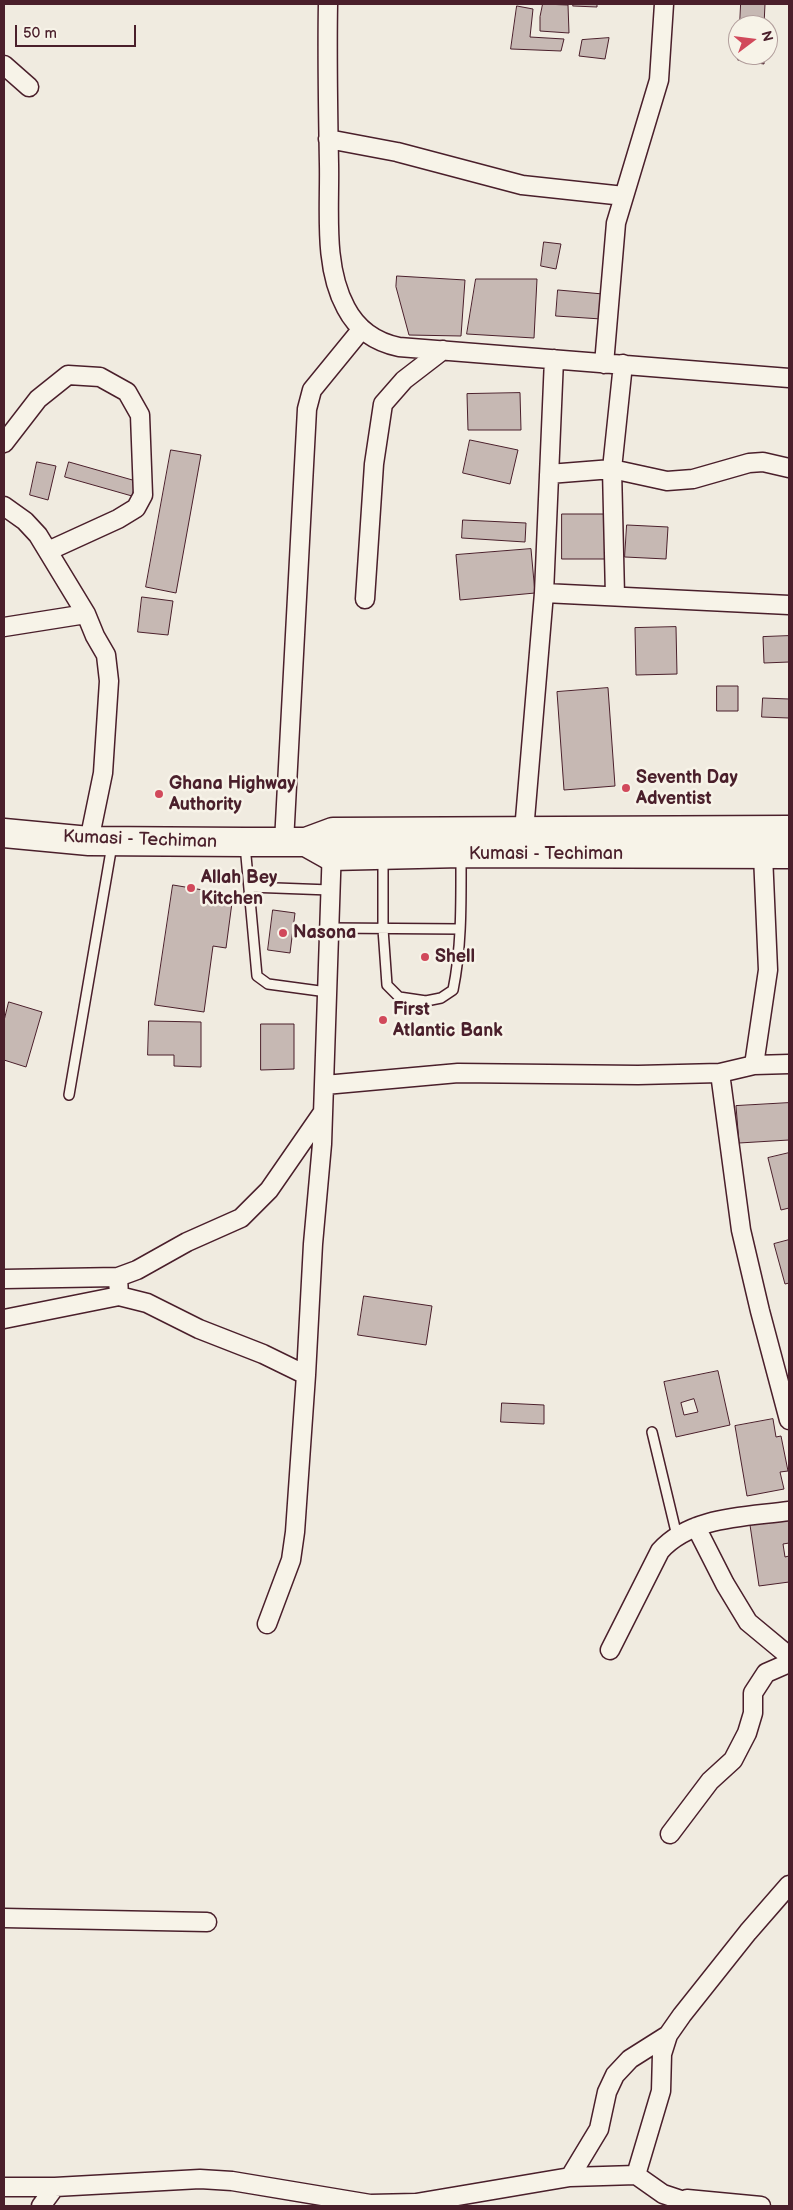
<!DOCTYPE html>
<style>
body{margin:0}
#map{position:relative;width:793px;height:2210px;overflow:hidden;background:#f0ebe0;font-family:"Balsamiq Sans",sans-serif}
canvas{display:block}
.frame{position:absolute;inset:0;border:5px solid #4a1f2b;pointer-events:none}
.north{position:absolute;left:728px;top:15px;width:50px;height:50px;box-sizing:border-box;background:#f7f3e8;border:1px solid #b29e9c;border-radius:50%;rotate:75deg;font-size:14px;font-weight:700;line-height:20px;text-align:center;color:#4a1f2b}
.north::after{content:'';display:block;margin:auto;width:18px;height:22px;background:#d1495b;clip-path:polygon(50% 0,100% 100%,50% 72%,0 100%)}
.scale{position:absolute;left:15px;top:25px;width:121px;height:22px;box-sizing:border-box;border:2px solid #4a1f2b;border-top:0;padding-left:6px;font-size:15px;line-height:18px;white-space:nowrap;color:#4a1f2b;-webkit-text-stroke:4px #f7f3e8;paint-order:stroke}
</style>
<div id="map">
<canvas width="793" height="2210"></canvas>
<div class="frame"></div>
<div class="north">N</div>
<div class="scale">50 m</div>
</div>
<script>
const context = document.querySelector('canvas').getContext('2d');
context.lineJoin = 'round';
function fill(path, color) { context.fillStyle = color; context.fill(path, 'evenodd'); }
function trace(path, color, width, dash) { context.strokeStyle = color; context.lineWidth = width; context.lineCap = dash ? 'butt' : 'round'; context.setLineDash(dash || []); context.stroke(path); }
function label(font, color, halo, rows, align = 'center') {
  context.font = font + ' "Balsamiq Sans",sans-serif'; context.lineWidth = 5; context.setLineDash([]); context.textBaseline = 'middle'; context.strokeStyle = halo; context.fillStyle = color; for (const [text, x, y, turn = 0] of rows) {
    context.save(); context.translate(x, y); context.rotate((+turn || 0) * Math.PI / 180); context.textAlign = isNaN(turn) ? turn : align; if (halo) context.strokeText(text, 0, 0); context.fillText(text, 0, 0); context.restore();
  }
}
const building = new Path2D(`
 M543,4L568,5L569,33L540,31V17Z
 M574,4H597V7L573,6Z
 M741,4H765L764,25H740Z
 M517,6L533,9L530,37L564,39L561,51L511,49Z
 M609,38L605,59L579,56L582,40Z
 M738,55H764V64L738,60Z
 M544,242L561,244L556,269L541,266Z
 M397,276L465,280L461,336L409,335L396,287Z
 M476,279H537L534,338L467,334Z
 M558,290L603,294L601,319L556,316Z
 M520,393L521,430H468L467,394Z
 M470,440L518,450L510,484L463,473Z
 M171,450L201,455L176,593L146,587Z
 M37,462L56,466L48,500L30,495Z
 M69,462L136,481L132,496L65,477Z
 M562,514H610V559H562Z
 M463,520L526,523L525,542L462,538Z
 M627,525L668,527L666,559L625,557Z
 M531,549L535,593L460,600L456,555Z
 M142,597L173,601L168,635L138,632Z
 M676,627L677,674L636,675L635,628Z
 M789,636V662L764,663L763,637Z
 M717,686H738V711H717Z
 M608,688L615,786L564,790L557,692Z
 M763,698L789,699V718L762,717Z
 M173,885L233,895L226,948L213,946L204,1012L155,1005Z
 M273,910L295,913L290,953L268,950Z
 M9,1002L42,1012L26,1067L4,1060V1021Z
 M149,1021L201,1022V1067L174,1066V1055H148Z
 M261,1024H294V1069L261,1070Z
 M789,1103V1140L739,1143L736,1106Z
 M789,1153V1208L781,1210L768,1158Z
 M789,1240V1283L785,1284L774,1244Z
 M364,1296L432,1306L426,1345L358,1335Z
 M718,1371L730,1425L676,1437L664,1382ZM694,1399L698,1412L684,1415L681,1403Z
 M502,1403L544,1405V1424L501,1422Z
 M773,1419L776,1437L781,1436L788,1471L780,1472L784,1489L747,1496L735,1426Z
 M789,1520V1543L783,1544L785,1557L789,1556V1582L759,1586L750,1525Z`);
fill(building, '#c6b8b3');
trace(building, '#4a1f2b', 1);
const service = new Path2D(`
 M245,845L257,976L268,984L327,992
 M383,857V929L387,985L399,997L426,1001L441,998L453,990C462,946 461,900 461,856
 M249,887L330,890
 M329,928L460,929
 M69,1095L112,845
 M652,1432L677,1536`);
const minor = new Path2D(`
 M328,4C327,57 328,111 329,164C330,210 323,266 346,308C357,329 375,342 399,347L789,378
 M4,65L29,87
 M328,139L397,152L522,185L624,196
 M604,364L616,223L659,80L664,4
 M4,443L38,399L68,375L100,377L127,392L140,415L143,495L136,508L118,519L48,551
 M549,474L612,469L667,481L693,479L749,463L763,462L789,468
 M4,506L25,521L38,535L86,614L95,636L106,655L109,681L103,773L89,841
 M544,593L789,605
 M615,596L612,469L623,364
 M365,599L374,464L383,404L404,380L443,350
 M4,627L86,614
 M524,831L544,593L554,359
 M284,842L307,409L312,390L361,330
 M754,1065L768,970L763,855
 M720,1073L741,1230L760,1311L789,1420
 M325,1085L458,1073L638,1075L720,1073L754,1065L789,1064
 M4,1279L118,1277
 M119,1296L118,1277L137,1270L187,1242L241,1218L269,1190L323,1112
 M4,1319L119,1296L147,1303L199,1329L263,1354L306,1375
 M696,1527L725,1584L748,1622L789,1656
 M267,1624L291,1560L295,1532L306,1375L313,1244L322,1144L332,846
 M610,1650L660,1551C691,1516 747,1517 789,1511
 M670,1834L710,1781L733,1760L747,1733L753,1713V1693L766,1673L789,1663
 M4,1918L207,1922
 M636,2175L661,2091L662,2054L668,2035L682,2015L748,1932L789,1885
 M570,2177L599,2129L607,2092L615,2075L630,2059L668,2035
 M4,2187H55L200,2179L232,2181L370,2204L416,2203L570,2177L636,2175L663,2194L699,2206
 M687,2199L761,2206
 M41,2206L55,2187`);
const trunk = new Path2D(`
 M4,833L89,841L245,842H306L333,832L789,830
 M306,842L331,856L461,853L789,854`);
trace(service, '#4a1f2b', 12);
trace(minor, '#4a1f2b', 21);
trace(trunk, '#4a1f2b', 31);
trace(service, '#f7f3e8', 9);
trace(minor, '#f7f3e8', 18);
trace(trunk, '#f7f3e8', 28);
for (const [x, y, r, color] of [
 [626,788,5,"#d1495b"],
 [159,794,5,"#d1495b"],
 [191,888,5,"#d1495b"],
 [283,933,5,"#d1495b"],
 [425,957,5,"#d1495b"],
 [383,1020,5,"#d1495b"]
]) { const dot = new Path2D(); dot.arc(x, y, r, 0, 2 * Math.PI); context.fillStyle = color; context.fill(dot); trace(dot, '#f7f3e8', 2); }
label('bold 18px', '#4a1f2b', '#f7f3e8', [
 ["Seventh Day",636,778],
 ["Adventist",636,799],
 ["Ghana Highway",169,784],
 ["Authority",169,805],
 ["Allah Bey",201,878],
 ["Kitchen",201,899],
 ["Nasona",293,933],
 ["Shell",435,957],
 ["First",393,1010],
 ["Atlantic Bank",393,1031]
], 'left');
label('18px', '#4a1f2b', '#f7f3e8', [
 ["Kumasi - Techiman",140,840,2],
 ["Kumasi - Techiman",546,854]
]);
</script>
